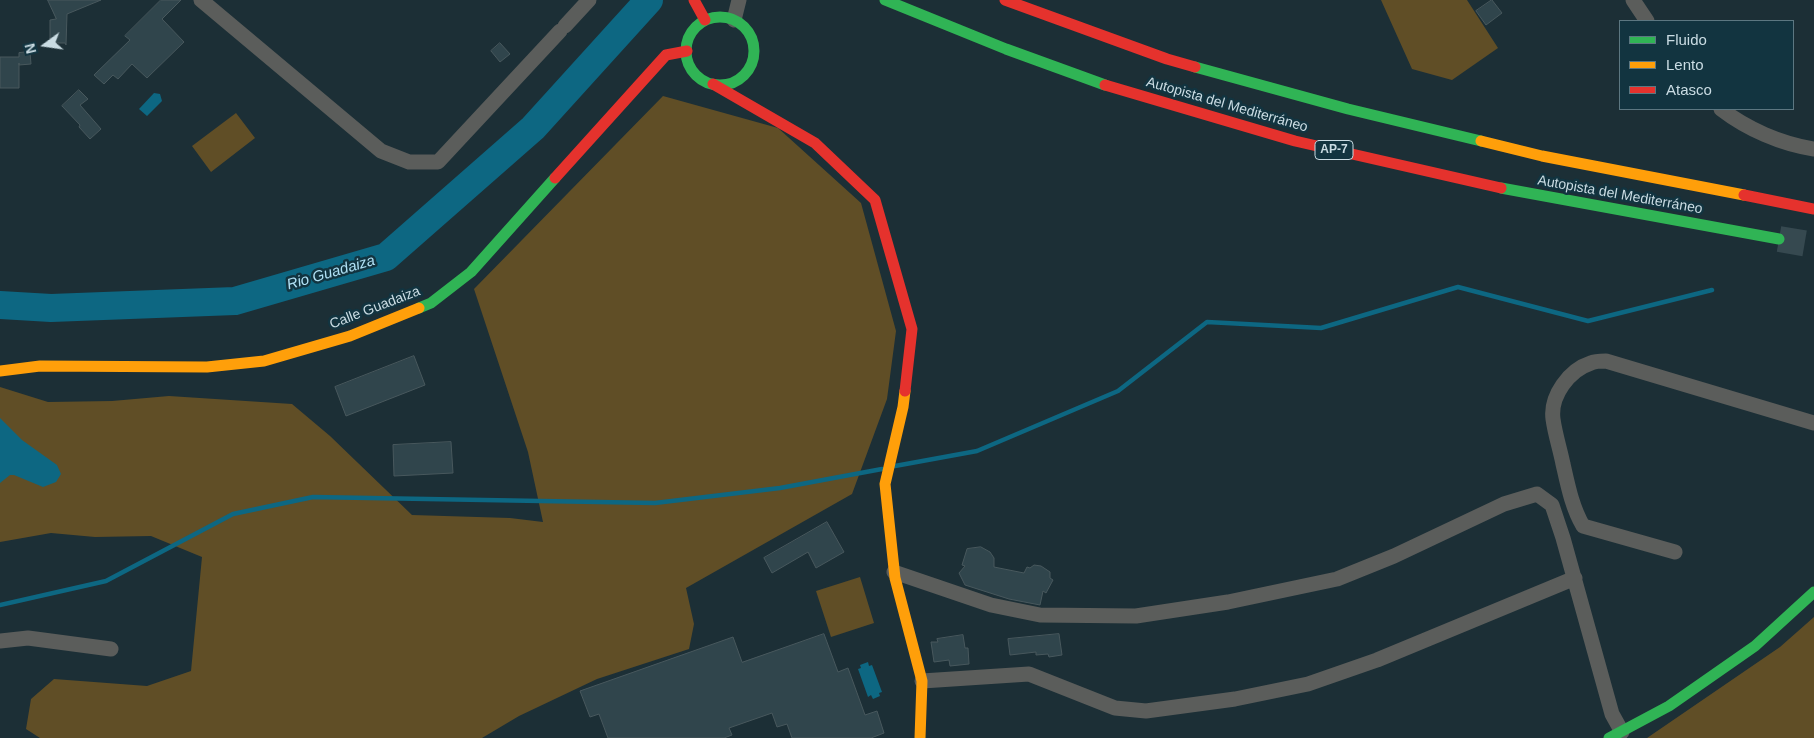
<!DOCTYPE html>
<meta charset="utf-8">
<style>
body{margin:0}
#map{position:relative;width:1814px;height:738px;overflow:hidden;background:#1c2f36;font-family:Helvetica,sans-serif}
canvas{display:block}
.legend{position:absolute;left:1619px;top:20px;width:175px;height:90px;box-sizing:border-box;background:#123440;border:1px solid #5c7781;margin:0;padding:6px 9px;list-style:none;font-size:15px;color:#cadce3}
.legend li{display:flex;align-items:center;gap:10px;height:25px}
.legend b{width:25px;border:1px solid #5c7781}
.north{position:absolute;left:20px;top:20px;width:50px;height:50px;-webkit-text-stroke:4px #123440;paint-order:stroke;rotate:256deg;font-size:14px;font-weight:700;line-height:20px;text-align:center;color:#cadce3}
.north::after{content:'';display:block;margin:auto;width:18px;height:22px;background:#cadce3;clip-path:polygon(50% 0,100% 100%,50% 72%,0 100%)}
</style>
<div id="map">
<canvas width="1814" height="738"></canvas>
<ul class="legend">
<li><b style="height:6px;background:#30b455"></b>Fluido</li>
<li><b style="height:6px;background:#ff9f0a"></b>Lento</li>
<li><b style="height:6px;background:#e5322d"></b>Atasco</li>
</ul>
<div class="north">N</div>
</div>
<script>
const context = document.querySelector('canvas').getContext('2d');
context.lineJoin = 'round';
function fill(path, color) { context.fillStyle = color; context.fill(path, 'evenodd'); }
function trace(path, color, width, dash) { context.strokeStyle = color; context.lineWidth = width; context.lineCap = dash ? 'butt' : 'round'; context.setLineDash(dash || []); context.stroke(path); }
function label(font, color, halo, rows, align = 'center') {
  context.font = font + ' Helvetica,sans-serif'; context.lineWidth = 5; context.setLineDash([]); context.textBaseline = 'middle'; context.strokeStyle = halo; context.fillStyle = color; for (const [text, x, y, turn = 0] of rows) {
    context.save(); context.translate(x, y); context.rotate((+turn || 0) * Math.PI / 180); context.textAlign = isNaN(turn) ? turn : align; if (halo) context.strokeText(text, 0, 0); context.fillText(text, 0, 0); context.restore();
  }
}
fill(new Path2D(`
 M1381,0H1467L1498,48L1452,80L1412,69Z
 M663,96L778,128L861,203L896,331L887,399L852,494L686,588L694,624L689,649L597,679L519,716L482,738H40L26,729L31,699L54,679L147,686L191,671L202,557L151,536L95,537L51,533L0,542V387L48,402L112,401L169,396L292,404L330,436L412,515L510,518L543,522L528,452L474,289Z
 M236,113L255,138L211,172L192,146Z
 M860,577L874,623L831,637L816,591Z
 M1814,617V738H1647L1780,647Z`), '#604e26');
fill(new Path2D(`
 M154,93L160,94L162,101L147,116L139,109Z
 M0,418L22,440L57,465L61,474L56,482L43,487L14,475H10L0,483Z
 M868,662L869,666L872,665L882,692L879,693L880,696L873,699L871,695L868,697L858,669L861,668L860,665Z`), '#0d6782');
trace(new Path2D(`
 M895,466L977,451L1118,391L1207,322L1321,328L1458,287L1588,321L1712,290
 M0,605L106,581L233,514L313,497L655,503L780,488L882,469`), '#0d6782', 4.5);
trace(new Path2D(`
 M0,305L51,308L235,301L386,257L533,128L649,0`), '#0d6782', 28);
const building = new Path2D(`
 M48,0H101L67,14L66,45L65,43H55L50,39V20L56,19Z
 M161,0H181L162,19L184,42L147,78L132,64L118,79L113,75L104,84L94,75L130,40L125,36Z
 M1492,0L1502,13L1486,25L1476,11Z
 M500,43L510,54L500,62L491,51Z
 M30,52L31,64L19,65V63V88H0V57H19V53Z
 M79,90L88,99L80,105L101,129L90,139L79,127L80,125L62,106Z
 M414,356L425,385L346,416L335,387Z
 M451,442L453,473L394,476L393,445Z
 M827,522L844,552L816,568L808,552L772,573L764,558Z
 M981,547L990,552L994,558V567L1024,573L1027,567L1030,568L1034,565L1041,566L1050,572V578L1053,580L1046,593L1043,591L1040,605L1009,599L965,585L959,573L965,566L962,565L967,549Z
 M824,634L838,672L848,668L865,715L877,711L884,733L871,738H792L787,724L777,727L772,713L729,728L732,735L724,738H608L599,714L590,717L580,691L733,637L742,662Z
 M1059,634L1062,655L1049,657L1048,654L1036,655V652L1010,655L1008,639Z
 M963,635L965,648H968L969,664L950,666L949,660L934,662L931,642H938L937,639Z`);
fill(building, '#30454c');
trace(building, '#48585d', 1);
trace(new Path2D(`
 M1779,239L1814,245`), '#364950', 26, [26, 13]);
trace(new Path2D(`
 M201,0L381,151L409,162H438L560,31
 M1633,0L1647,21
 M734,20L739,0
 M565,26L589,0
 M1721,109C1747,129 1781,144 1814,149
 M1675,552L1583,526C1572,507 1568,486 1563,464C1560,449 1555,434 1553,419C1550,396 1569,370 1591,363C1595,361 1601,361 1606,361L1814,423
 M894,572L991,605L1040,615L1136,616L1228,602L1337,579L1394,556L1504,504L1537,494L1552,505L1563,538L1612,714L1622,732
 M0,641L28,638L111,649
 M922,681L1029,674L1115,708L1146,711L1235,699L1308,684L1377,660L1575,578`), '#5b5d5b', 15);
trace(new Path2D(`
 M885,0L1006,49L1105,85
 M686 51a34 34 0 1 1 68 0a34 34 0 1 1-68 0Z
 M1195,67L1348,109L1481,141
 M1501,188L1779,239
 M419,308L431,303L471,272L555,178
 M1609,738L1669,706L1755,646L1814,592`), '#30b455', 11);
trace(new Path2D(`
 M1481,141L1542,156L1744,195
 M0,371L40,366L207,367L264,361L350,336L419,308
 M905,391L903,407L885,484L895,578L922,681L920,738`), '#ff9f0a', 11);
trace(new Path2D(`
 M694,0L705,20
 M1005,0L1167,59L1195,67
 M713,84L815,143L875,200L912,329L905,391
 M1105,85L1295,141L1501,188
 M555,178L666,55L687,51
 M1744,195L1814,209`), '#e5322d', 11);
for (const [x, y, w] of [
 [1334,150,38]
]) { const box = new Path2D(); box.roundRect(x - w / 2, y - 9.5, w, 19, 4); context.fillStyle = '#123440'; context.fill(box); trace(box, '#cadce3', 1); }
label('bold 12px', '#cadce3', null, [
 ["AP-7",1334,150]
]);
label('14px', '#cadce3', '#123440', [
 ["Autopista del Mediterráneo",1227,105,16],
 ["Autopista del Mediterráneo",1620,195,10],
 ["Calle Guadaiza",375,308,-21]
]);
label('italic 15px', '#b0e1f5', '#123440', [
 ["Rio Guadaiza",331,273,-16]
]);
</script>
